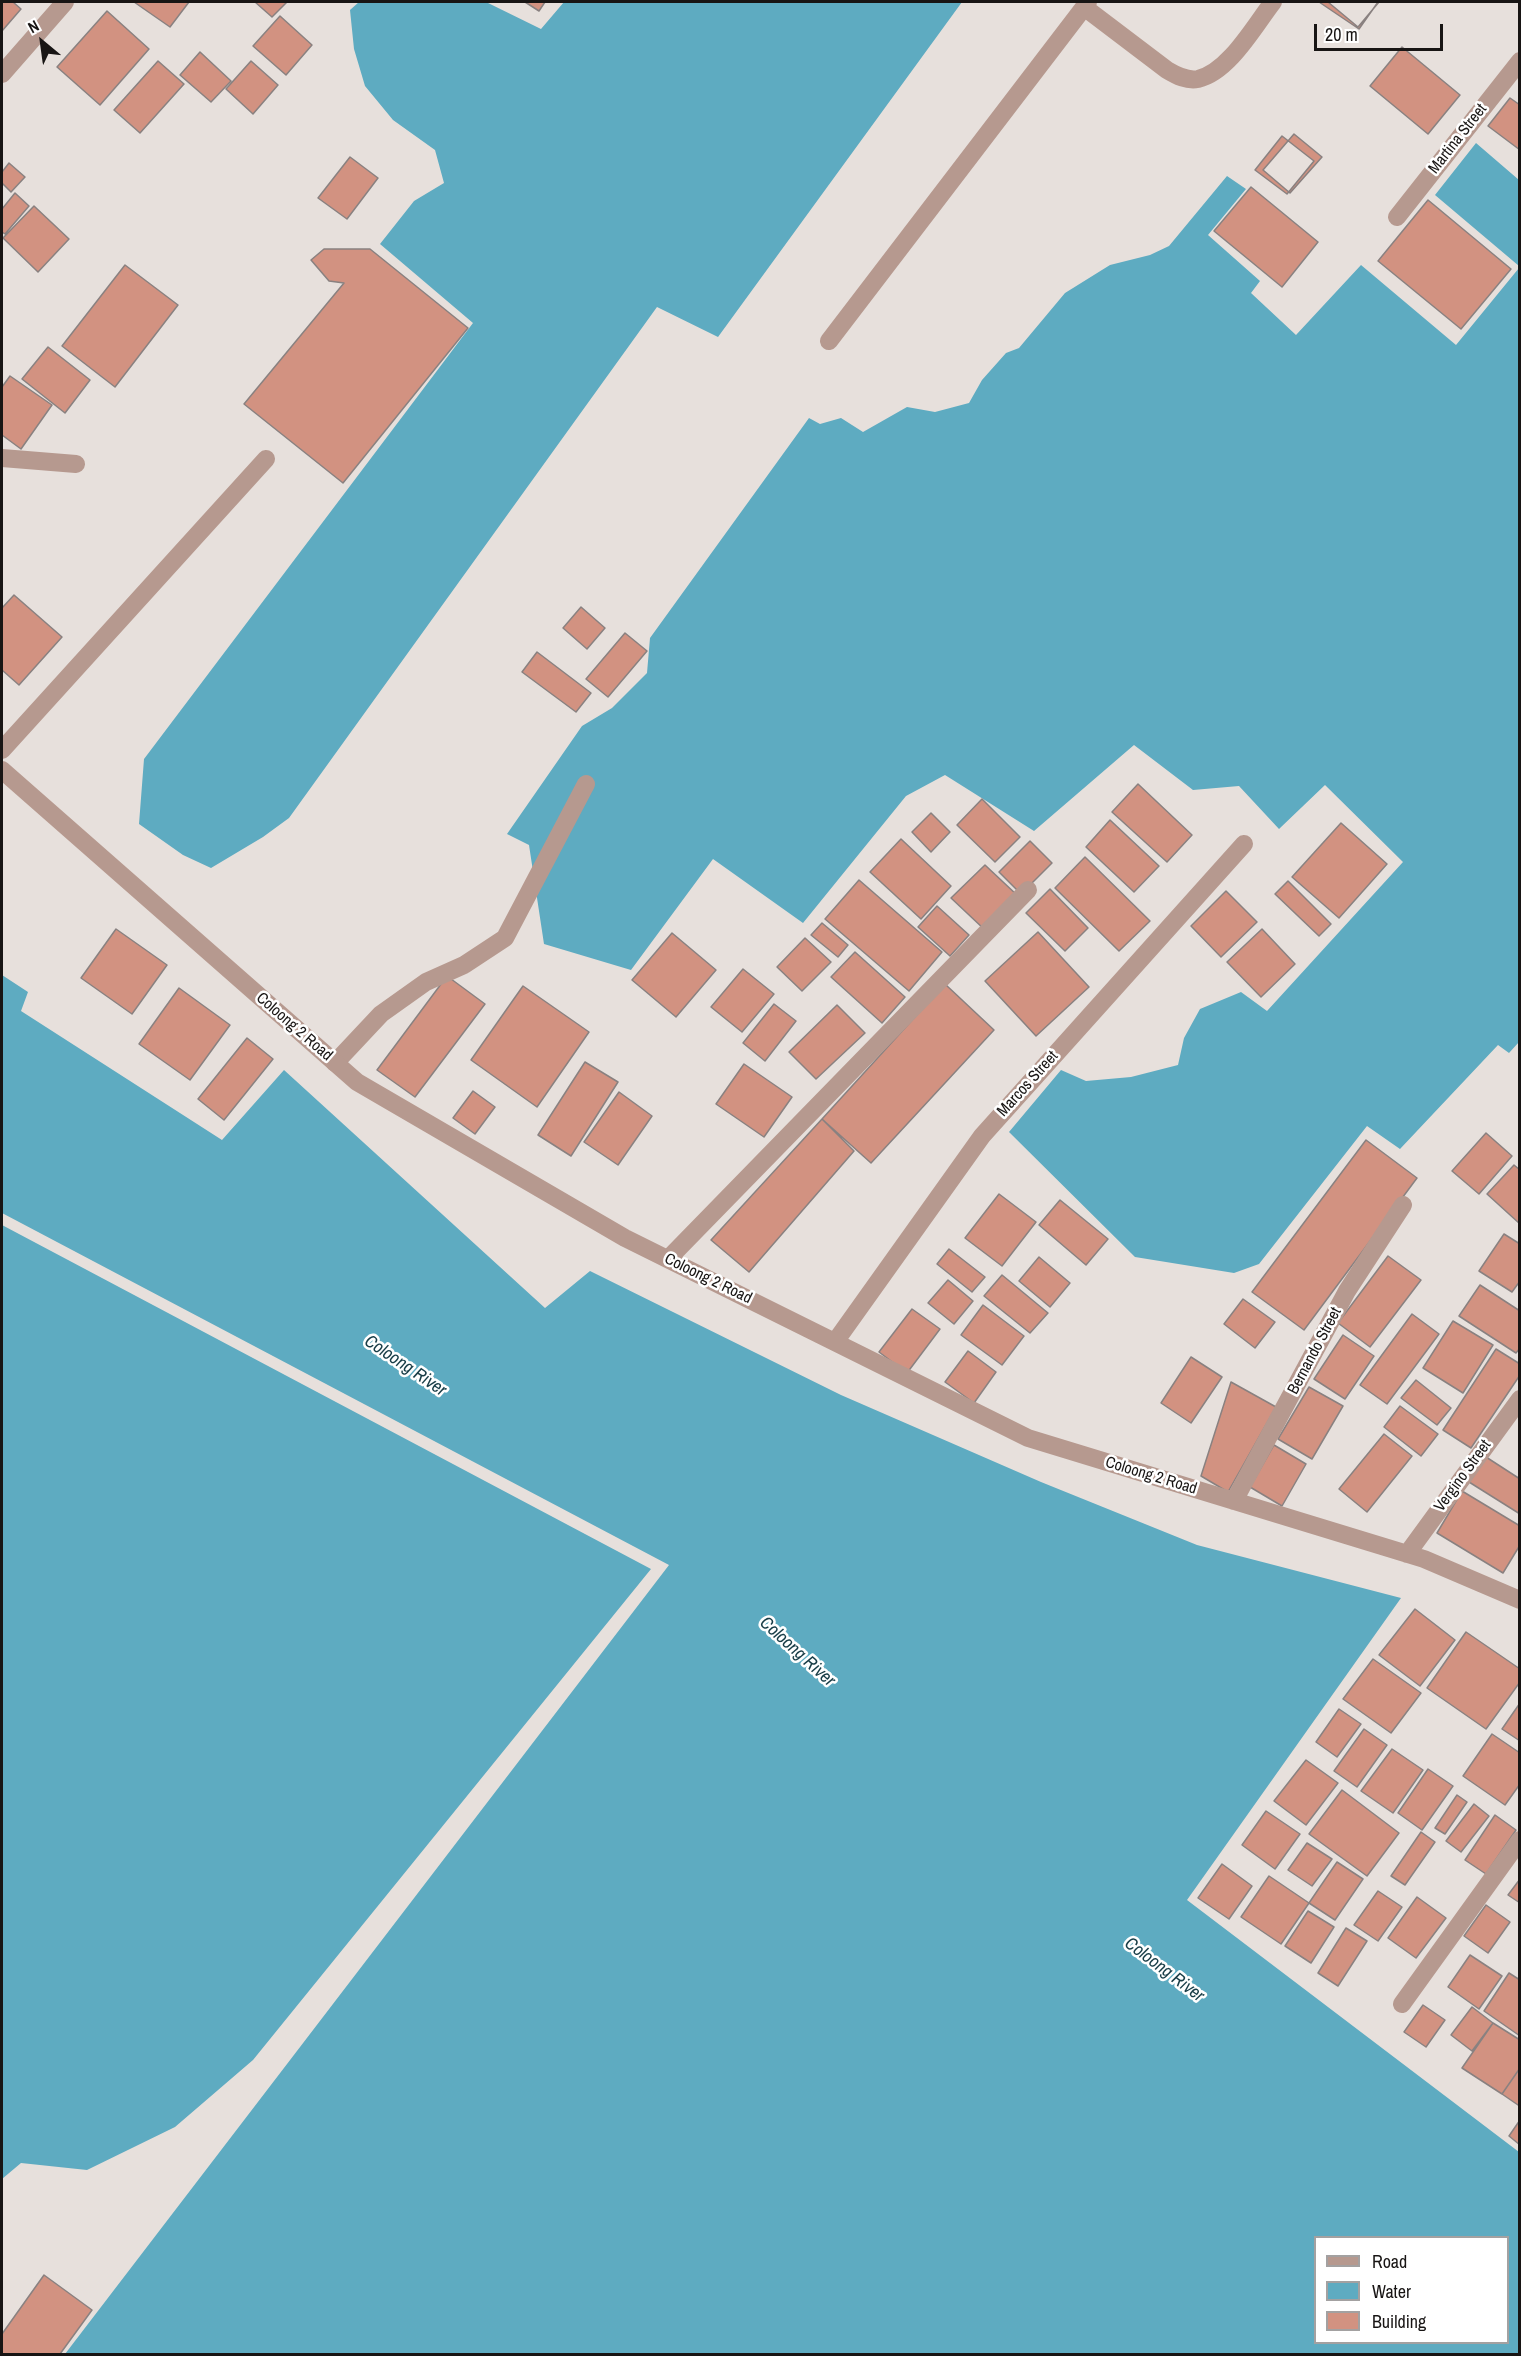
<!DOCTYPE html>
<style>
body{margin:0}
#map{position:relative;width:1521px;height:2356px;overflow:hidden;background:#e7e0dc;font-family:"Archivo Narrow",sans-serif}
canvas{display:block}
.frame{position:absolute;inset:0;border:3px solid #181514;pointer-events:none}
.legend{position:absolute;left:1314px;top:2236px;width:195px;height:108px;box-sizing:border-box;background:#fff;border:2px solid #a3a1a1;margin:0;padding:8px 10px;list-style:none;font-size:18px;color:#181514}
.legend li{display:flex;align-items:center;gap:12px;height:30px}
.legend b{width:30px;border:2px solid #a3a1a1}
.north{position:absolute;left:12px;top:12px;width:60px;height:60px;-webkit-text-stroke:4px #fff;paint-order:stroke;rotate:331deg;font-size:16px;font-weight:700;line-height:24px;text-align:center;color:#181514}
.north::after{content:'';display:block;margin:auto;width:21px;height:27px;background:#181514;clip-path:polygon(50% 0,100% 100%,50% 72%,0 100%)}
.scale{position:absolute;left:1314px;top:24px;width:129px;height:27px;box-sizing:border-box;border:3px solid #181514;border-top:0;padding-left:8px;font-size:18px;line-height:21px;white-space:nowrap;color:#181514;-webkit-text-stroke:4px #fff;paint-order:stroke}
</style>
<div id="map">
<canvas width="1521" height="2356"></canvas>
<div class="frame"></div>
<ul class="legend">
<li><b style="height:8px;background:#b6998f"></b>Road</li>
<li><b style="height:16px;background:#5eabc1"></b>Water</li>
<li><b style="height:16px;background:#d29281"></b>Building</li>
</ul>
<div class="north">N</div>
<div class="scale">20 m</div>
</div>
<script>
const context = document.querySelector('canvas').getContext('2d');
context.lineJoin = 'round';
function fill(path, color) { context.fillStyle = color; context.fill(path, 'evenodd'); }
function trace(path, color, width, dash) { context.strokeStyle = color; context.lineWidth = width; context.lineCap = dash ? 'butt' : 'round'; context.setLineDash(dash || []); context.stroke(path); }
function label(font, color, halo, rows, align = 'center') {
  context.font = font + ' "Archivo Narrow",sans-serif'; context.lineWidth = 5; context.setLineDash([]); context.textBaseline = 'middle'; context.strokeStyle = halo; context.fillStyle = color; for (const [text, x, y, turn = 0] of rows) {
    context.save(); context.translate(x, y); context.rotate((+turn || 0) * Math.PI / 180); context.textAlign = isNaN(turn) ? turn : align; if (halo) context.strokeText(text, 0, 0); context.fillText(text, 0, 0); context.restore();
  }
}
fill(new Path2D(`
 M359,2H486L541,29L564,2H962L718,337L657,307L289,818L263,837L211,868L183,855L139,824L144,759L473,323L380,244L414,201L444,183L435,150L393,120L365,86L354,49L350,10Z
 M1476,143L1519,180V266L1435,195Z
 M1227,176L1246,189L1208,235L1260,281L1251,293L1296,335L1361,265L1456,345L1519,268V1042L1509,1053L1498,1045L1400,1149L1367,1126L1259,1264L1234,1273L1135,1257L1009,1132L1061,1070L1086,1081L1131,1077L1178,1065L1184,1038L1200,1009L1241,992L1267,1011L1403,862L1325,785L1279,829L1239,786L1193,790L1134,745L1034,831L945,775L906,796L803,923L713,859L631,970L544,944L529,845L507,834L582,726L612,708L647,673L650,638L809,418L820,424L841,418L863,432L907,407L935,412L969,403L982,380L1006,353L1019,348L1065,293L1110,265L1150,255L1169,246Z
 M2,975L28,992L21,1011L222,1140L284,1070L545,1308L590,1271L841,1395L1041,1482L1197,1545L1401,1598L1187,1900L1519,2152V2354H65L669,1565L2,1213ZM1316,2238H1508V2342H1316Z
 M2,1225L651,1569L253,2060L175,2127L87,2170L21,2163L2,2179Z`), '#5eabc1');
const building = new Path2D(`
 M2,2H13L21,9L2,31Z
 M134,2H189L170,27Z
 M255,2H287L272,17Z
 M525,2H545L539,11Z
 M1319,2H1378L1359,29Z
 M1328,2H1379L1358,27Z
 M107,11L149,49L100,105L57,67Z
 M280,16L312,45L286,75L253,46Z
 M1402,47L1460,95L1428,134L1370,86Z
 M200,52L231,81L211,102L180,75Z
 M158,61L184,84L140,133L114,110Z
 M251,61L278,85L253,114L226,89Z
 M1510,98L1520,105V150L1488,126Z
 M1294,134L1322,157L1290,193L1263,170Z
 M1282,136L1314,161L1287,194L1255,170Z
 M350,157L378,178L347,219L318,198Z
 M9,163L25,177L11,192L2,183V172Z
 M1251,187L1318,242L1282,287L1214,231Z
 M15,193L29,206L5,234L2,232V209Z
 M1428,200L1511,269L1461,329L1378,261Z
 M34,206L69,239L38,272L3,238Z
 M324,249H370L468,328L343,483L244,404L344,283L329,281L311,260Z
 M125,265L178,305L115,387L62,346Z
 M48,347L90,380L65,413L22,379Z
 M10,376L52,405L21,449L2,435V387Z
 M14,595L62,637L19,685L2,670V608Z
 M581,607L605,628L587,649L563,628Z
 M625,633L647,651L608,697L586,679Z
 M537,652L591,693L576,712L522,672Z
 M1138,784L1192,835L1167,862L1112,812Z
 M982,799L1020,837L995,862L957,825Z
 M931,813L950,832L931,852L912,832Z
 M1110,820L1159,866L1134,892L1086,847Z
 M1341,823L1387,864L1339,918L1292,877Z
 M901,839L951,886L921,919L870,872Z
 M1030,841L1052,863L1021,894L999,872Z
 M1085,857L1150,921L1119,951L1055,888Z
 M985,865L1018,896L985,930L951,898Z
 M859,880L942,952L909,991L825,919Z
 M1288,881L1331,924L1319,936L1275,894Z
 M1050,889L1088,928L1065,951L1026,913Z
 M1226,891L1257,922L1221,957L1191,926Z
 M937,906L969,935L950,956L918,927Z
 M822,923L848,945L838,957L811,935Z
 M116,929L167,965L132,1014L81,978Z
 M1262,929L1295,964L1261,997L1227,962Z
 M1038,932L1089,987L1036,1036L985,981Z
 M672,933L716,970L676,1017L632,980Z
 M805,938L831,962L802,991L777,967Z
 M855,952L905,997L882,1023L831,977Z
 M743,969L774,994L742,1032L711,1007Z
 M447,976L485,1004L415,1097L377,1070Z
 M945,984L994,1030L871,1163L822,1119Z
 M523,986L589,1032L537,1107L471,1060Z
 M179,988L230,1025L190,1080L139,1044Z
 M774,1004L796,1021L765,1061L743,1043Z
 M837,1005L865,1033L816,1079L789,1052Z
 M247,1038L273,1059L224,1120L198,1099Z
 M585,1062L618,1082L571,1156L538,1135Z
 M744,1064L792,1097L764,1137L716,1104Z
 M473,1091L495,1107L475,1134L453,1118Z
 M619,1092L652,1116L618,1165L584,1142Z
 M822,1119L854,1151L749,1272L711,1240Z
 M1486,1133L1512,1156L1479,1194L1452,1171Z
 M1366,1140L1417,1178L1304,1330L1252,1292Z
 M1514,1165L1520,1170V1224L1487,1194Z
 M999,1194L1036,1222L1002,1266L965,1238Z
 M1060,1200L1108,1239L1086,1265L1039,1225Z
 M1504,1234L1520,1244V1281L1512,1292L1479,1271Z
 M949,1249L985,1277L972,1292L937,1264Z
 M1388,1256L1421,1280L1370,1347L1338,1323Z
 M1039,1257L1070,1283L1050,1307L1019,1281Z
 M1002,1275L1048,1313L1030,1333L984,1296Z
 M948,1280L973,1301L954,1324L928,1303Z
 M1480,1285L1520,1311V1348L1516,1353L1459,1316Z
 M1243,1299L1275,1322L1255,1348L1224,1324Z
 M983,1305L1024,1336L1002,1365L961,1335Z
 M912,1309L940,1329L907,1373L879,1352Z
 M1412,1314L1439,1334L1387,1404L1360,1385Z
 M1453,1321L1493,1345L1463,1393L1423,1368Z
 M1343,1335L1374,1356L1345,1399L1314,1379Z
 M1496,1349L1520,1364V1375L1471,1448L1443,1430Z
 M968,1351L996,1372L974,1403L945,1382Z
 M1191,1357L1222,1377L1191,1423L1161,1403Z
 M1416,1380L1451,1408L1437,1425L1401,1398Z
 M1231,1382L1276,1407L1228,1492L1201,1476Z
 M1309,1387L1343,1406L1312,1459L1278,1439Z
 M1400,1406L1438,1434L1421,1456L1384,1427Z
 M1384,1434L1412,1456L1367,1512L1339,1489Z
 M1274,1445L1306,1464L1282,1506L1250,1487Z
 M1486,1457L1520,1479V1514L1469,1482Z
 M1462,1491L1520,1526V1545L1503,1573L1437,1533Z
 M1415,1609L1455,1640L1420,1686L1379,1655Z
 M1466,1632L1520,1669V1682L1486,1729L1427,1688Z
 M1373,1659L1421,1693L1391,1733L1343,1699Z
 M1520,1703V1741L1502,1729Z
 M1339,1709L1361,1724L1337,1757L1316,1742Z
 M1364,1729L1387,1745L1357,1787L1334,1771Z
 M1492,1734L1520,1753V1784L1505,1805L1463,1776Z
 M1392,1749L1423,1770L1393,1813L1361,1791Z
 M1306,1760L1338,1783L1306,1825L1274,1801Z
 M1428,1769L1453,1786L1422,1830L1398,1813Z
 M1342,1790L1399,1833L1367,1876L1309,1834Z
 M1457,1795L1467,1802L1445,1834L1435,1828Z
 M1474,1804L1489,1816L1461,1852L1446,1841Z
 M1266,1811L1300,1834L1275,1869L1242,1845Z
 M1495,1815L1516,1830L1486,1874L1465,1860Z
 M1421,1832L1435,1842L1405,1885L1391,1876Z
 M1307,1843L1332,1859L1312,1886L1288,1870Z
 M1337,1862L1363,1879L1335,1920L1309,1903Z
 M1222,1864L1252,1886L1229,1919L1198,1898Z
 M1269,1876L1309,1903L1281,1944L1241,1917Z
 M1520,1879V1903L1508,1895Z
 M1378,1891L1402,1907L1378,1941L1354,1925Z
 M1417,1897L1446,1918L1416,1958L1388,1938Z
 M1486,1905L1510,1922L1488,1953L1464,1936Z
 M1308,1911L1334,1927L1311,1963L1285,1946Z
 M1346,1928L1367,1941L1338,1986L1318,1973Z
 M1470,1955L1502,1976L1479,2009L1448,1987Z
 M1509,1973L1520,1980V2036L1484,2011Z
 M1423,2005L1445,2020L1426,2047L1404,2032Z
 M1472,2007L1493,2023L1472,2051L1451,2035Z
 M1493,2023L1520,2040V2068L1502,2094L1462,2068Z
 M1520,2068V2102L1518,2105L1502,2094Z
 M1520,2120V2145L1509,2136Z
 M44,2275L92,2310L60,2354H2V2334Z`);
fill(building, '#d29281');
trace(building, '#898180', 1.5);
trace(new Path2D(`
 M2,458L76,464
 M335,1063L381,1014L426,982L464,965L505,938L586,784`), '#b6998f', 18);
trace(new Path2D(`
 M1084,7L1167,70C1177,76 1187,81 1198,79C1229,72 1255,25 1273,2
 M2,74L65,2
 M1397,217L1520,61
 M829,341L1088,2
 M2,750L266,459
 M2,770L357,1082L625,1238L1028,1438L1424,1559L1520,1600
 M668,1259L1028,890
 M835,1342L982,1136L1244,844
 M1234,1501L1347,1291L1403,1205
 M1407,1554L1520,1399
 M1402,2004L1520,1840`), '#b6998f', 18);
label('16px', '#181514', '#fff', [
 ["Martina Street",1458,139,-52],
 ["Coloong 2 Road",294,1027,41],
 ["Marcos Street",1028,1084,-48],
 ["Coloong 2 Road",708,1279,26],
 ["Bernando Street",1315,1351,-62],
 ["Coloong 2 Road",1151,1476,17],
 ["Vergino Street",1463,1476,-54]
]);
label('italic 18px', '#183d47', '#fff', [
 ["Coloong River",405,1366,34],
 ["Coloong River",797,1652,42],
 ["Coloong River",1164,1970,37]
]);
</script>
